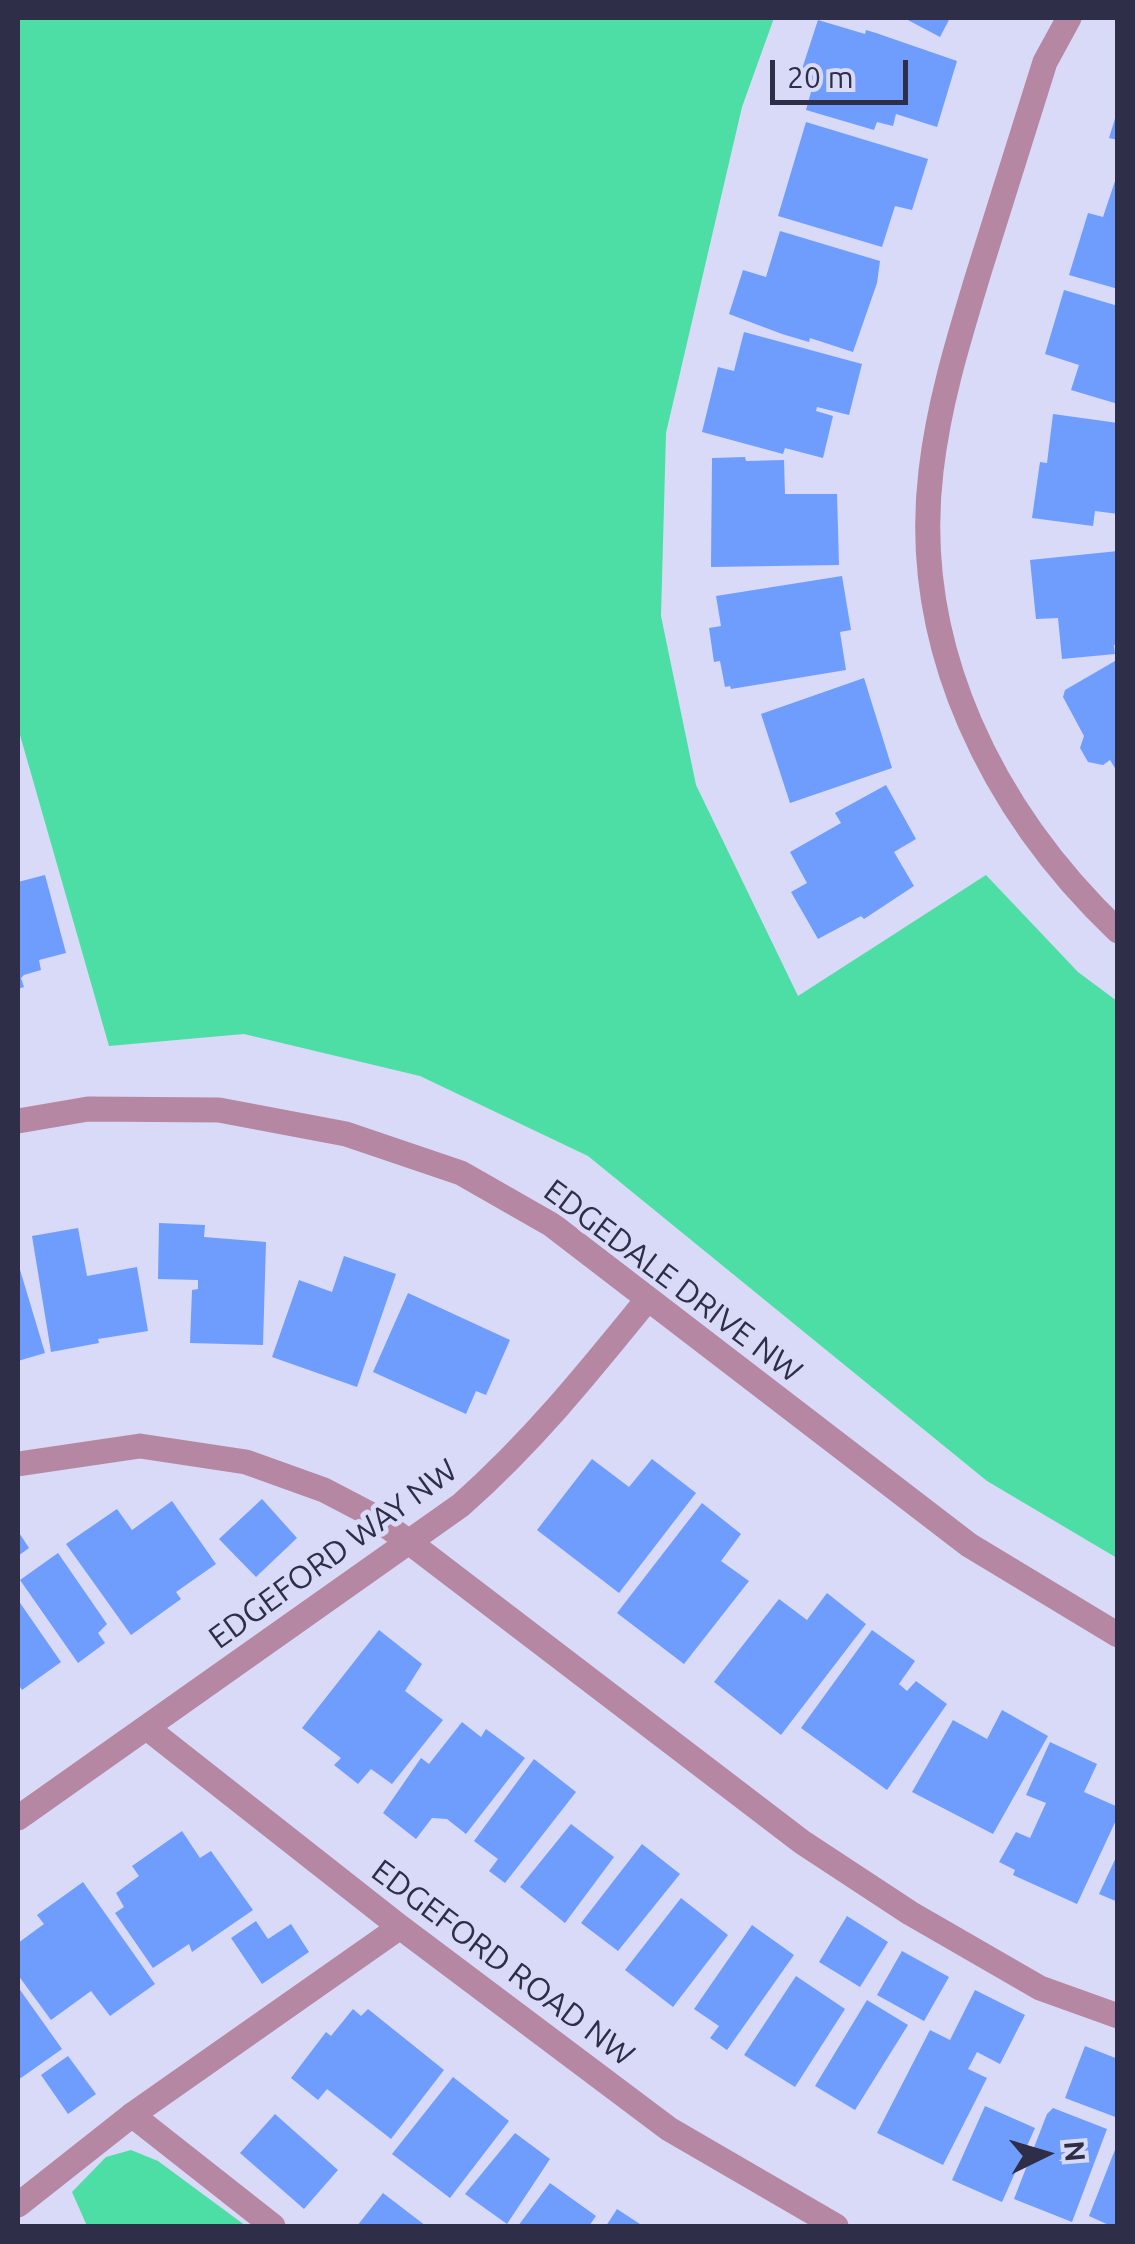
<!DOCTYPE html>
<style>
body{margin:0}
#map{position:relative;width:1135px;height:2244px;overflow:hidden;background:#d9daf7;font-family:Ubuntu,sans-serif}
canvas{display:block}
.frame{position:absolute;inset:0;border:20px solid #2e2e49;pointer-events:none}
.north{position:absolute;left:995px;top:2104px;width:100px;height:100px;-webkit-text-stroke:8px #d9daf7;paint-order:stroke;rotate:85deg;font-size:28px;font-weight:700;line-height:40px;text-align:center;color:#2e2e49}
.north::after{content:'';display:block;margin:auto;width:35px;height:45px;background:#2e2e49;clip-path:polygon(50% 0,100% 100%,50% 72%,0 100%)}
.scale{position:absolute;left:770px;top:60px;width:138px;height:45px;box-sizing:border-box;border:5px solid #2e2e49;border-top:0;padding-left:12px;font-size:30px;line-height:35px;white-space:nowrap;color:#2e2e49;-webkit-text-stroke:8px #d9daf7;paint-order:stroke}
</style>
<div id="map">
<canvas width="1135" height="2244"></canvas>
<div class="frame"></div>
<div class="north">N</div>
<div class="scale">20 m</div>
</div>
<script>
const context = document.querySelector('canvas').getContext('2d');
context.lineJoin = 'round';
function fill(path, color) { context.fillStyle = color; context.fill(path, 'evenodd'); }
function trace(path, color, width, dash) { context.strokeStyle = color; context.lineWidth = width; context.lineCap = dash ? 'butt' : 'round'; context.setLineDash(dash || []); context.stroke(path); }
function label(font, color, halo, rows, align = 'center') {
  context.font = font + ' Ubuntu,sans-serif'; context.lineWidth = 10; context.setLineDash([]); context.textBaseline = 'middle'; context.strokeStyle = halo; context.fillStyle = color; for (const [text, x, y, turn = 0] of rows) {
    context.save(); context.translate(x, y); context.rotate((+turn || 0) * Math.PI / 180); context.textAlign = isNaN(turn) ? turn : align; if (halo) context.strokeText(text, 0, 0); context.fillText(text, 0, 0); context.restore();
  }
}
fill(new Path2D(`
 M18,18H774L742,107L666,433L661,616L696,785L798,996L986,875L1078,972L1117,1001V1558L987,1481L588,1156L420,1076L244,1034L109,1046L18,728Z
 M131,2150L158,2161L246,2226H87L72,2192L106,2157Z`), '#4ddea5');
fill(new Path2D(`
 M904,18H950L940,37Z
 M818,20L865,34L866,30L876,33L957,61L937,127L896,114L893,126L877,122L874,130L806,110L814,81L806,79L801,72Z
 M1117,112L1118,113V140L1109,138Z
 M806,122L928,159L912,210L895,206L882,247L778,216Z
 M1118,172V289L1069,275L1088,213L1103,217Z
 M780,231L880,261L877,283L853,352L810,338L809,342L782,334L729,314L743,270L766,277Z
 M1064,290L1118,306V404L1071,390L1079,365L1045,354Z
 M744,332L862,364L849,415L817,407L816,411L833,416L823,458L785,448L783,454L702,432L718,367L734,371Z
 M1053,414L1118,423V514L1095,511L1093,526L1032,518L1040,462L1047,463Z
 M745,457L746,461L784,460L785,494H837L839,565L711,567L712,458Z
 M1118,551V645H1114L1115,654L1062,659L1058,618L1036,619L1030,560Z
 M842,576L851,630L840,632L846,670L731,689L730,686L725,687L720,661L714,662L709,628L721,626L716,596Z
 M1115,661L1118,662V773L1110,760L1103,765L1088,762L1080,748L1084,736L1063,697L1065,690Z
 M864,678L892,768L790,803L761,714Z
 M886,785L916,839L894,852L914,886L864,919L861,916L818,939L791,892L807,883L790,852L841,823L835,813Z
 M45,875L66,953L39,960L41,970L24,975L21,978L24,987L18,989V882Z
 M159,1223L205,1225L204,1237L266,1242L263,1345L190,1343L192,1290L198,1289V1280L158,1279Z
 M78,1228L87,1276L137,1267L148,1331L98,1339L99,1343L51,1352L32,1236Z
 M344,1256L396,1274L357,1387L272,1357L299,1280L332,1292Z
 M18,1263L45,1353L18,1361Z
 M408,1293L510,1340L486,1395L476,1391L466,1414L373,1372Z
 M592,1459L629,1487L652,1459L696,1493L619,1593L537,1530Z
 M262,1499L297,1538L256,1577L219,1539Z
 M172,1501L216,1564L176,1592L181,1599L131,1635L66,1544L117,1509L132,1530Z
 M702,1503L741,1534L721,1561L749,1581L684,1664L617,1613Z
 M18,1531L29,1548L18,1556Z
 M58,1553L107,1624L98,1633L105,1643L78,1663L20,1580Z
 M827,1593L866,1624L781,1735L714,1682L779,1599L807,1620Z
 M18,1600L61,1662L22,1690L18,1684Z
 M379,1630L422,1664L405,1691L443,1720L392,1784L371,1769L358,1784L334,1765L341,1758L302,1728Z
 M872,1630L915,1661L899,1684L907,1691L916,1681L947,1704L887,1790L801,1728Z
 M1002,1710L1048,1736L993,1834L912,1792L953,1720L987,1739Z
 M462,1722L481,1737L486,1729L525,1758L466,1834L447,1819L432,1818L416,1839L383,1813L421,1758L429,1764Z
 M1050,1742L1097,1764L1084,1792L1118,1807V1816L1077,1904L1013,1875L1015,1870L999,1862L1016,1832L1030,1838L1046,1803L1026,1795Z
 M534,1759L576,1792L505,1883L489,1871L498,1859L474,1841Z
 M571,1824L614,1857L565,1923L520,1887Z
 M182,1831L200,1858L211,1851L253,1910L192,1952L189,1944L153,1968L115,1913L124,1907L116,1893L139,1876L132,1866Z
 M642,1844L680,1874L618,1951L581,1923Z
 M1118,1853V1902L1099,1894Z
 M83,1882L155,1984L110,2016L91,1991L51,2020L18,1975V1943L44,1924L37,1915Z
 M681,1898L728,1935L673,2007L625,1970Z
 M847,1916L888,1942L860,1987L819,1962Z
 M256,1921L268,1939L291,1924L309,1952L262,1984L231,1938Z
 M752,1925L794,1955L727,2050L710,2038L719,2026L694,2009Z
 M902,1951L949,1977L924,2021L877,1995Z
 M796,1976L845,2009L795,2087L744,2055Z
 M18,1987L62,2049L18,2080Z
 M975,1990L1025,2015L1000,2064L977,2052L968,2069L987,2078L943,2165L877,2133L930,2030L950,2040Z
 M867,2000L908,2025L855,2110L815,2086Z
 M353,2009L361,2016L368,2009L444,2070L391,2139L327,2089L318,2100L291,2078L326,2032L331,2036Z
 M1085,2046L1118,2059V2118L1065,2098Z
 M68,2056L96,2094L68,2114L41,2075Z
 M453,2077L509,2121L450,2198L392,2154Z
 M985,2106L1035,2128L1002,2202L952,2180Z
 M1053,2108L1107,2129L1072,2222L1014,2199L1047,2114Z
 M275,2114L338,2170L304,2209L240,2153Z
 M515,2133L550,2159L507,2224L465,2194Z
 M1118,2142V2226H1111L1089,2216Z
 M550,2183L596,2216L589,2226H518Z
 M383,2193L426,2226H357Z
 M617,2209L643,2226H606Z`), '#6e9dfd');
trace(new Path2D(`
 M1069,18L1045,62C1023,132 1001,202 979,272C959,338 939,402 931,471C910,647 993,812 1118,931
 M18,1121L88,1109L219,1110L346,1134L461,1173L552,1225L969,1545L1118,1635
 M18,1464L140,1446L246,1462L324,1490L370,1514L409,1542L802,1842L910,1913L1040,1988L1118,2016
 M147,1728L400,1927L669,2129L836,2226
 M18,1818L461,1505C533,1441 587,1374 647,1300
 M132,2115L273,2226
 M18,2205L132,2115L400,1927`), '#b587a2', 25);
label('32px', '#2e2e49', '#d9daf7', [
 ["EDGEDALE DRIVE NW",673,1281,37],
 ["EDGEFORD WAY NW",333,1554,-36],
 ["EDGEFORD ROAD NW",503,1963,37]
]);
</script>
